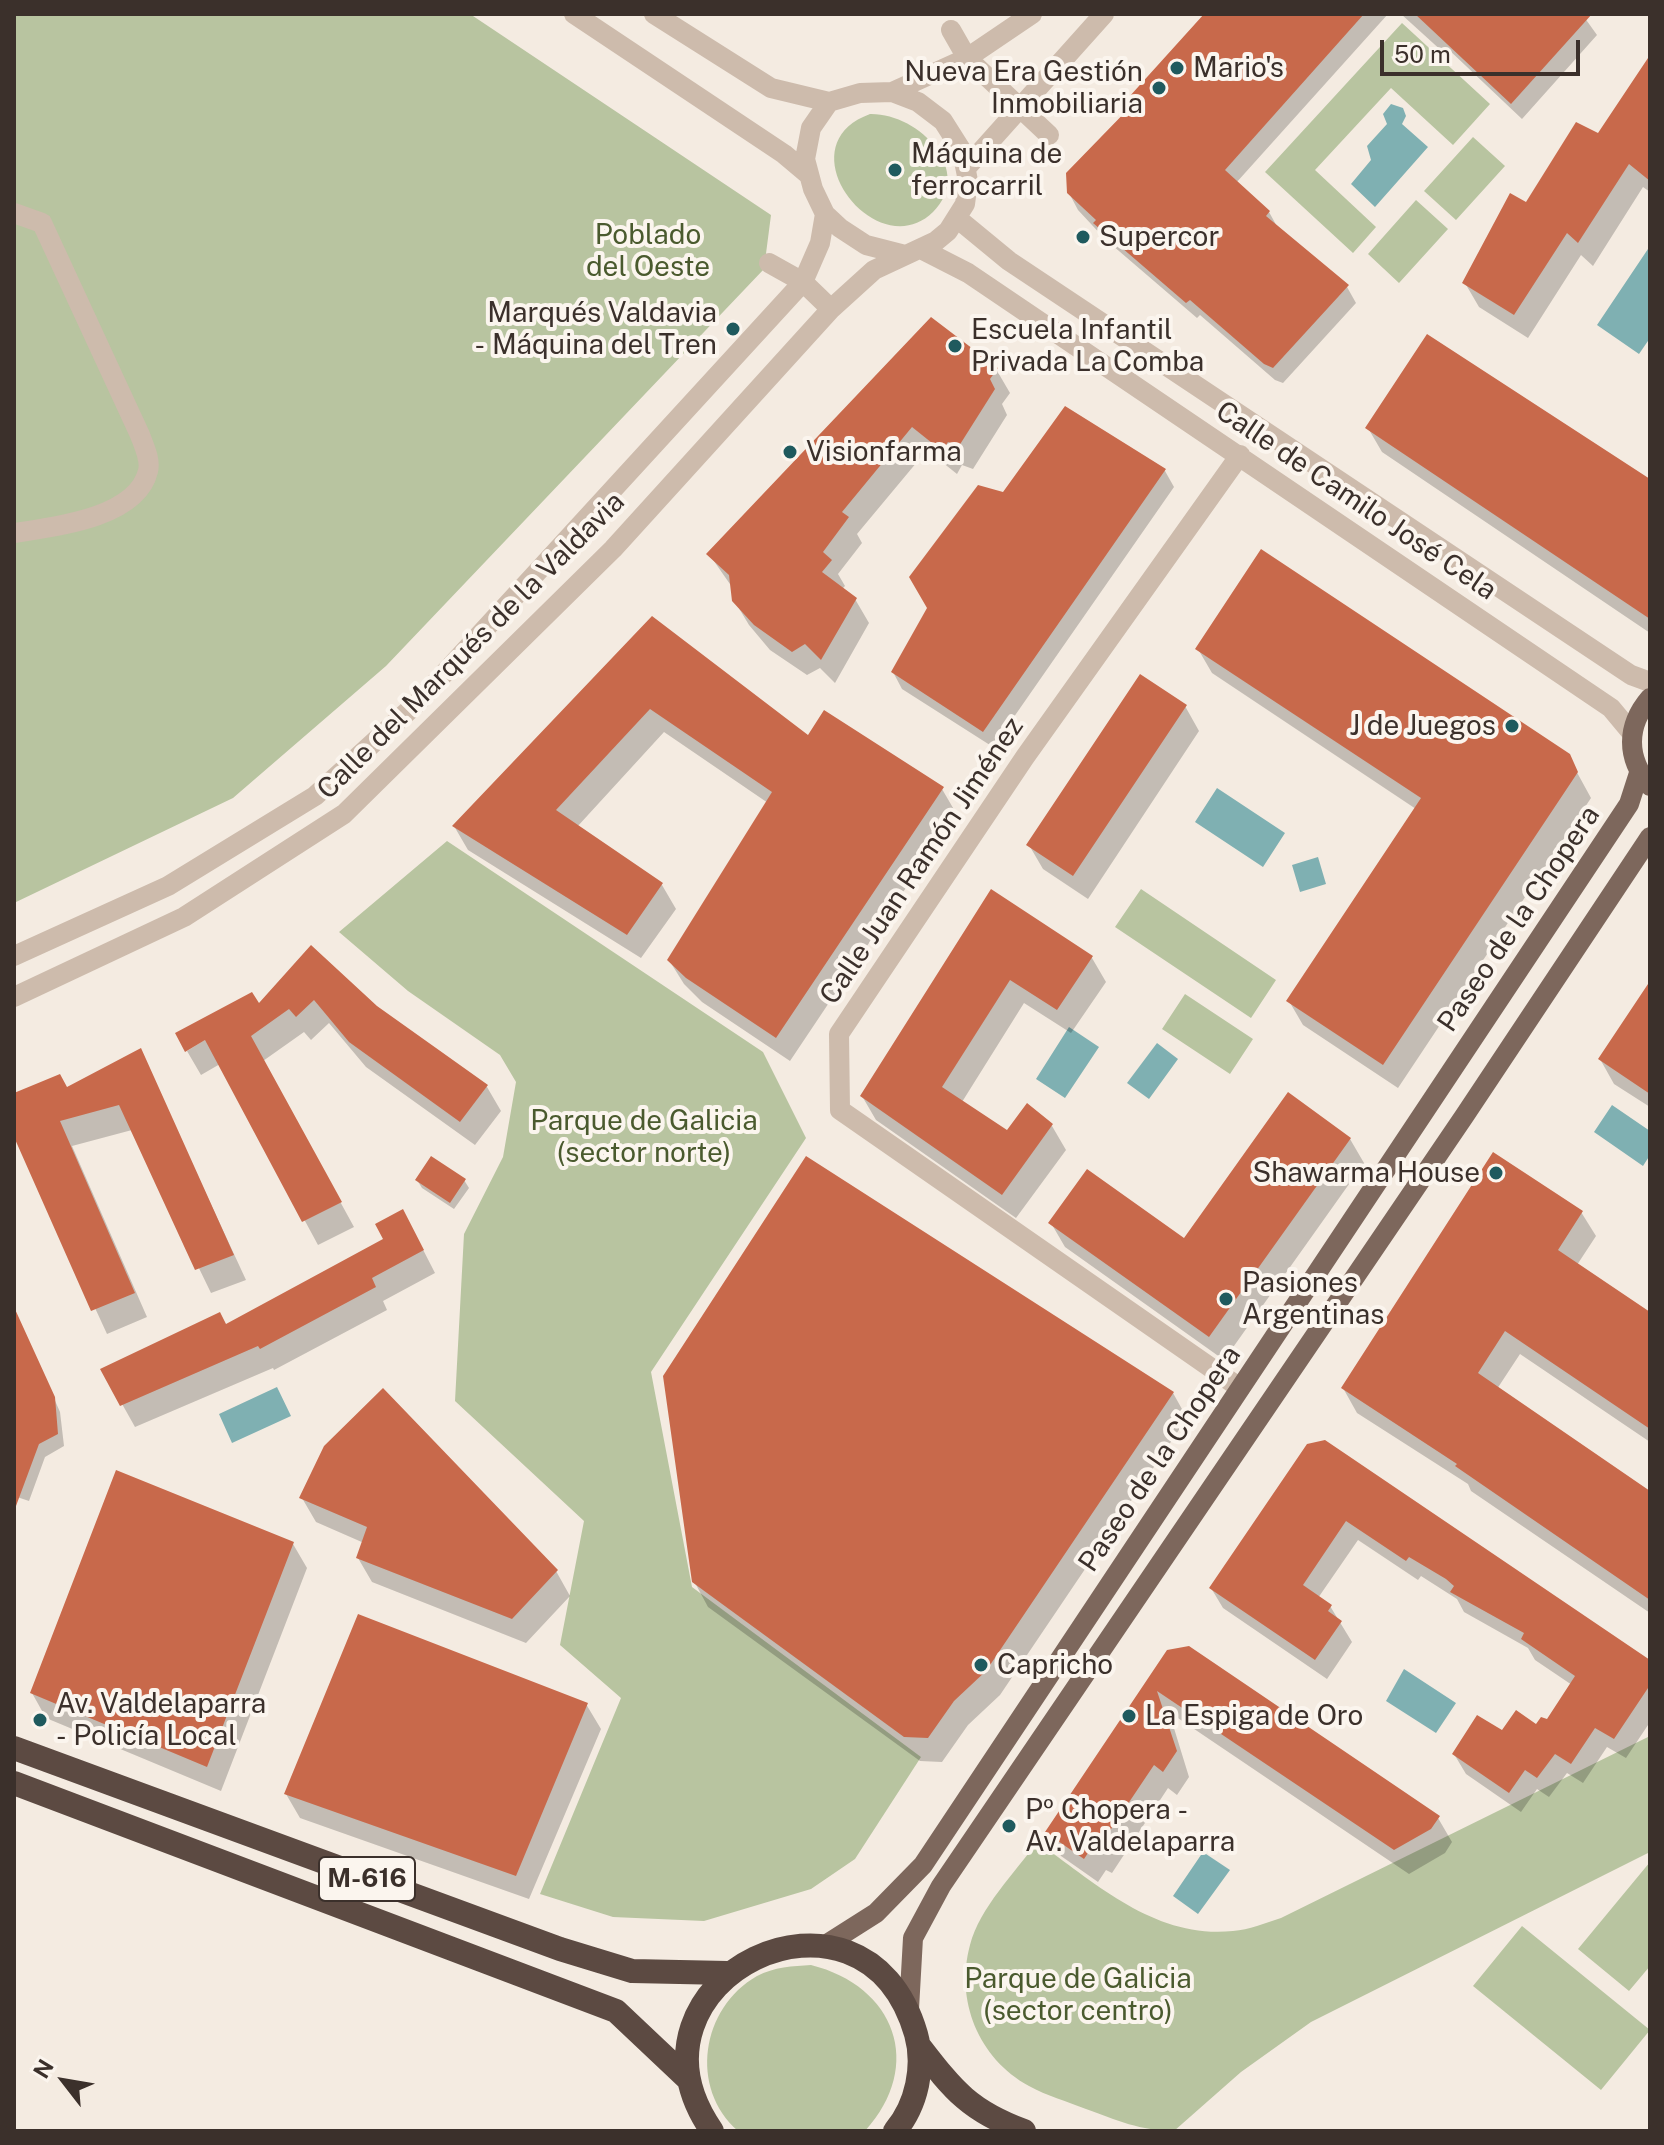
<!DOCTYPE html>
<meta charset="utf-8">
<style>
body{margin:0}
#map{position:relative;width:1664px;height:2145px;overflow:hidden;background:#f4ebe1;font-family:"Public Sans",sans-serif}
canvas{display:block}
.frame{position:absolute;inset:0;border:16px solid #3b302b;pointer-events:none}
.north{position:absolute;left:24px;top:2041px;width:80px;height:80px;-webkit-text-stroke:6px #fbf5ee;paint-order:stroke;rotate:301deg;font-size:22px;font-weight:700;line-height:32px;text-align:center;color:#3b302b}
.north::after{content:'';display:block;margin:auto;width:28px;height:36px;background:#3b302b;clip-path:polygon(50% 0,100% 100%,50% 72%,0 100%)}
.scale{position:absolute;left:1380px;top:40px;width:200px;height:36px;box-sizing:border-box;border:4px solid #3b302b;border-top:0;padding-left:10px;font-size:24px;line-height:28px;white-space:nowrap;color:#3b302b;-webkit-text-stroke:6px #fbf5ee;paint-order:stroke}
</style>
<div id="map">
<canvas width="1664" height="2145"></canvas>
<div class="frame"></div>
<div class="north">N</div>
<div class="scale">50 m</div>
</div>
<script>
const context = document.querySelector('canvas').getContext('2d');
context.lineJoin = 'round';
function fill(path, color) { context.fillStyle = color; context.fill(path, 'evenodd'); }
function trace(path, color, width, dash) { context.strokeStyle = color; context.lineWidth = width; context.lineCap = dash ? 'butt' : 'round'; context.setLineDash(dash || []); context.stroke(path); }
function label(font, color, halo, rows, align = 'center') {
  context.font = font + ' "Public Sans",sans-serif'; context.lineWidth = 8; context.setLineDash([]); context.textBaseline = 'middle'; context.strokeStyle = halo; context.fillStyle = color; for (const [text, x, y, turn = 0] of rows) {
    context.save(); context.translate(x, y); context.rotate((+turn || 0) * Math.PI / 180); context.textAlign = isNaN(turn) ? turn : align; if (halo) context.strokeText(text, 0, 0); context.fillText(text, 0, 0); context.restore();
  }
}
fill(new Path2D(`
 M14,14H470L771,215L764,269L386,666L233,798L14,903Z
 M1402,23L1490,104L1453,145L1391,88L1315,170L1376,227L1353,253L1265,172Z
 M870,114C919,113 975,171 933,212C877,267 782,146 870,114Z
 M1473,137L1505,166L1456,220L1424,191Z
 M1416,200L1448,229L1399,283L1368,254Z
 M447,841L763,1052L806,1138L651,1372L692,1587L921,1757L855,1859L811,1889L704,1921L613,1917L540,1894L621,1698L560,1645L584,1521L455,1401L464,1234L503,1157L516,1082L500,1055L408,991L339,932Z
 M1141,889L1276,980L1251,1018L1115,927Z
 M1185,994L1253,1039L1230,1074L1162,1029Z
 M1650,1736V1852L1311,2022L1241,2072L1174,2131C1141,2131 1116,2120 1086,2109C1066,2101 1047,2096 1029,2086C978,2058 955,2000 970,1945C980,1907 1015,1873 1037,1842C1097,1884 1155,1939 1233,1931C1249,1930 1265,1923 1281,1918Z
 M1650,1862V1966L1629,1991L1578,1949Z
 M1522,1926L1650,2030L1601,2090L1473,1986Z
 M811,1965C895,1986 925,2065 865,2131H738C689,2088 701,2008 757,1976C774,1967 793,1966 811,1965Z`), '#b8c4a0');
fill(new Path2D(`
 M1391,104L1403,108L1406,116L1402,124L1428,147L1375,207L1351,184L1371,160L1367,146L1387,124L1383,114Z
 M1650,246V338L1639,354L1597,325Z
 M1217,788L1285,833L1263,867L1195,822Z
 M1318,857L1326,884L1300,892L1292,865Z
 M1069,1027L1099,1047L1065,1098L1036,1079Z
 M1157,1043L1178,1059L1149,1099L1127,1083Z
 M1612,1105L1650,1131V1155L1643,1166L1594,1132Z
 M277,1387L291,1416L232,1443L219,1414Z
 M1404,1669L1456,1703L1436,1733L1386,1701Z
 M1203,1852L1230,1870L1198,1914L1173,1896Z`), '#7fb0b2');
fill(new Path2D(`
 M1206,14H1388L1236,183L1269,212L1279,230L1347,287L1356,303L1283,383L1275,380L1200,315L1197,318L1105,239L1078,210L1069,193L1135,104L1131,98Z
 M1401,14H1582L1597,35L1522,119L1447,48L1444,53Z
 M1650,63V192L1643,187L1593,266L1581,255L1528,338L1479,307L1465,283L1526,204L1599,136Z
 M996,369L1010,393L1002,404L1007,415L973,469L962,465L957,474L927,450L857,534L862,543L838,574L845,586L842,589L855,599L869,623L835,683L820,668L807,675L770,650L749,625L734,600L732,587L709,554Z
 M1066,409L1165,471L1174,487L993,747L902,689L893,672L1004,494Z
 M1368,428L1647,479L1650,474V633L1382,452Z
 M652,619L809,738L942,789L956,813L790,1061L702,1002L684,984L669,960L768,803L664,732L577,827L662,885L676,909L641,958L468,850L454,826Z
 M1198,649L1568,756L1591,798L1398,1088L1303,1025L1289,1001L1416,809L1212,673Z
 M1185,706L1199,731L1088,899L1043,869L1029,845Z
 M991,892L1092,958L1106,982L1071,1033L1024,1003L962,1102L1008,1132L1052,1126L1066,1150L1016,1218L876,1120L862,1096Z
 M311,948L376,1008L487,1087L501,1111L475,1145L366,1067L329,1023L311,1040L304,1032L263,1061L354,1227L318,1245L220,1064L201,1075L187,1051L259,1006Z
 M1650,984V1107L1614,1084L1600,1059Z
 M140,1051L246,1280L211,1293L132,1130L72,1146L147,1317L107,1334L14,1132V1096L66,1090Z
 M1350,1139L1364,1163L1224,1360L1065,1247L1051,1223L1185,1241Z
 M417,1180H464L469,1188L454,1209L422,1188Z
 M1581,1212L1596,1236L1577,1265L1650,1315V1442L1520,1354L1497,1389L1650,1493V1613L1471,1491L1468,1484L1357,1413L1343,1388Z
 M415,1234L435,1273L383,1301L387,1310L274,1370L273,1368L135,1427L103,1370L226,1326Z
 M14,1308L60,1412L64,1446L45,1457L29,1501L14,1496Z
 M1173,1393L1187,1418L1000,1695L968,1725L942,1762L920,1761L708,1607L694,1581Z
 M1308,1446L1650,1662V1722L1626,1758L1607,1747L1583,1783L1567,1773L1549,1797L1537,1789L1521,1812L1466,1774L1454,1754L1503,1733L1547,1722L1572,1685L1535,1660L1528,1648L1464,1612L1457,1599L1421,1576L1418,1580L1358,1540L1318,1598L1330,1606L1352,1642L1327,1679L1223,1608L1211,1588Z
 M302,1498L556,1571L570,1596L526,1643L372,1582L358,1558L364,1543L316,1522Z
 M293,1544L307,1568L221,1791L46,1718L32,1693Z
 M1168,1652L1438,1818L1452,1842L1445,1853L1409,1874L1169,1712L1189,1777L1177,1795L1168,1788L1112,1873L1106,1870L1098,1882L1061,1856L1047,1832Z
 M586,1704L601,1729L529,1899L300,1818L286,1794Z`), '#0003');
fill(new Path2D(`
 M1204,14H1364L1225,170L1270,211L1266,216L1349,285L1273,368L1264,364L1190,300L1186,303L1093,223L1096,220L1067,193L1066,173L1135,102L1129,97Z
 M1415,14H1592L1511,104Z
 M1650,55V181L1629,164L1578,243L1567,233L1514,315L1462,283L1510,193L1526,202L1576,122L1598,133Z
 M931,317L998,368L990,379L995,389L959,446L948,442L942,451L912,427L842,512L849,517L823,552L832,560L822,572L857,598L821,660L805,644L792,652L754,625L732,601L729,575L706,554Z
 M1427,334L1650,479V619L1365,428Z
 M1065,406L1166,469L983,732L891,672L927,608L909,577L978,485L1003,492Z
 M1261,549L1570,754L1578,772L1383,1065L1286,1001L1421,798L1195,649Z
 M652,616L808,735L824,710L944,787L776,1038L686,978L667,960L772,792L650,709L556,810L663,883L627,935L452,826Z
 M1140,674L1187,705L1073,876L1026,845Z
 M991,889L1093,956L1057,1010L1010,980L942,1087L1007,1130L1027,1103L1053,1124L1002,1195L860,1096Z
 M311,945L377,1006L488,1085L460,1122L349,1042L314,1000L296,1017L289,1009L251,1036L342,1202L302,1222L205,1040L185,1052L175,1033L252,992L259,1003Z
 M1650,981V1094L1598,1059Z
 M141,1048L234,1255L195,1270L119,1105L60,1121L135,1293L91,1311L14,1137V1093L60,1074L67,1087Z
 M1288,1092L1351,1138L1209,1337L1048,1223L1087,1169L1184,1238Z
 M1493,1152L1583,1211L1558,1250L1650,1312V1429L1505,1331L1478,1373L1650,1491V1600L1455,1466L1457,1464L1341,1388Z
 M431,1156L466,1179L450,1203L415,1180Z
 M806,1156L1174,1392L986,1671L954,1701L928,1738L904,1737L692,1582L663,1376Z
 M403,1209L424,1250L372,1278L376,1287L260,1349L258,1346L120,1406L100,1369L220,1312L226,1324L383,1239L375,1224Z
 M14,1307L55,1397L58,1434L39,1444L16,1506Z
 M383,1388L558,1570L512,1619L356,1558L367,1527L299,1498L324,1446Z
 M1325,1440L1650,1660V1685L1614,1739L1595,1728L1571,1764L1555,1754L1537,1778L1525,1770L1509,1793L1452,1754L1477,1715L1502,1730L1516,1710L1536,1724L1541,1717L1547,1719L1575,1676L1521,1639L1524,1633L1450,1592L1454,1586L1446,1579L1409,1557L1406,1561L1346,1521L1303,1585L1332,1605L1328,1611L1342,1621L1315,1660L1209,1588L1307,1444Z
 M116,1470L294,1542L207,1767L30,1693Z
 M358,1614L588,1703L516,1876L284,1794Z
 M1189,1646L1440,1816L1431,1829L1394,1850L1157,1691L1177,1751L1163,1772L1154,1765L1097,1850L1092,1847L1084,1859L1045,1832L1167,1650Z`), '#c8694b');
trace(new Path2D(`
 M574,14L784,154L809,175
 M654,14L771,88L829,102
 M951,30L967,58L1049,135
 M892,92L967,58L1032,14
 M967,167L1104,14
 M14,213L42,223L140,435C144,446 151,460 148,471C137,518 54,527 14,533
 M958,219L1009,261L1631,675L1650,682
 M921,249L968,273L1611,708L1631,732
 M769,263L803,282L831,309
 M1240,455L1025,757L839,1034L840,1110L1240,1388
 M14,956L168,886L315,796L418,702L803,282L820,243L825,214
 M14,997L184,917L344,814L613,549L831,309L874,270L936,241L948,231L965,204L968,181L962,151L943,121L918,102L892,92L860,93L829,102L811,128L805,159L813,189L825,214L840,228L866,245L905,255`), '#cdbbac', 20);
trace(new Path2D(`
 M1650,698C1626,726 1626,758 1650,786
 M824,1946L876,1913L923,1865L1629,804L1639,773
 M909,2009L913,1938L941,1886L1465,1115L1650,837`), '#7d675c', 20);
trace(new Path2D(`
 M14,1748L560,1949L632,1971L727,1973
 M14,1783L616,2011L688,2079
 M920,2047C954,2091 970,2111 1024,2131
 M712,2131C607,1980 864,1854 916,2034C925,2066 917,2105 895,2131`), '#5c4a42', 24);
for (const [x, y, r, color] of [
 [1177,68,8,"#1f5a5e"],
 [1159,88,8,"#1f5a5e"],
 [895,170,8,"#1f5a5e"],
 [1083,237,8,"#1f5a5e"],
 [733,329,8,"#1f5a5e"],
 [955,346,8,"#1f5a5e"],
 [790,452,8,"#1f5a5e"],
 [1512,726,8,"#1f5a5e"],
 [1496,1173,8,"#1f5a5e"],
 [1226,1299,8,"#1f5a5e"],
 [981,1665,8,"#1f5a5e"],
 [1129,1716,8,"#1f5a5e"],
 [40,1720,8,"#1f5a5e"],
 [1009,1826,8,"#1f5a5e"]
]) { const dot = new Path2D(); dot.arc(x, y, r, 0, 2 * Math.PI); context.fillStyle = color; context.fill(dot); trace(dot, '#fbf5ee', 3); }
for (const [x, y, w] of [
 [367,1879,96]
]) { const box = new Path2D(); box.roundRect(x - w / 2, y - 22, w, 44, 6); context.fillStyle = '#fbf5ee'; context.fill(box); trace(box, '#3b302b', 2); }
label('bold 26px', '#3b302b', null, [
 ["M-616",367,1879]
]);
label('28px', '#3b302b', '#fbf5ee', [
 ["Mario's",1193,68],
 ["Nueva Era Gestión",1143,72,"right"],
 ["Inmobiliaria",1143,104,"right"],
 ["Máquina de",911,154],
 ["ferrocarril",911,186],
 ["Supercor",1099,237],
 ["Marqués Valdavia",717,313,"right"],
 ["- Máquina del Tren",717,345,"right"],
 ["Escuela Infantil",971,330],
 ["Privada La Comba",971,362],
 ["Visionfarma",806,452],
 ["J de Juegos",1496,726,"right"],
 ["Shawarma House",1480,1173,"right"],
 ["Pasiones",1242,1283],
 ["Argentinas",1242,1315],
 ["Capricho",997,1665],
 ["Av. Valdelaparra",56,1704],
 ["- Policía Local",56,1736],
 ["La Espiga de Oro",1145,1716],
 ["Pº Chopera -",1025,1810],
 ["Av. Valdelaparra",1025,1842]
], 'left');
label('28px', '#4a5a2e', '#fbf5ee', [
 ["Poblado",648,235],
 ["del Oeste",648,267],
 ["Parque de Galicia",644,1121],
 ["(sector norte)",644,1153],
 ["Parque de Galicia",1078,1979],
 ["(sector centro)",1078,2011]
]);
label('28px', '#3b302b', '#fbf5ee', [
 ["Calle de Camilo José Cela",1356,501,34],
 ["Calle del Marqués de la Valdavia",471,646,-45],
 ["Calle Juan Ramón Jiménez",922,861,-56],
 ["Paseo de la Chopera",1519,919,-56],
 ["Paseo de la Chopera",1160,1459,-56]
]);
</script>
